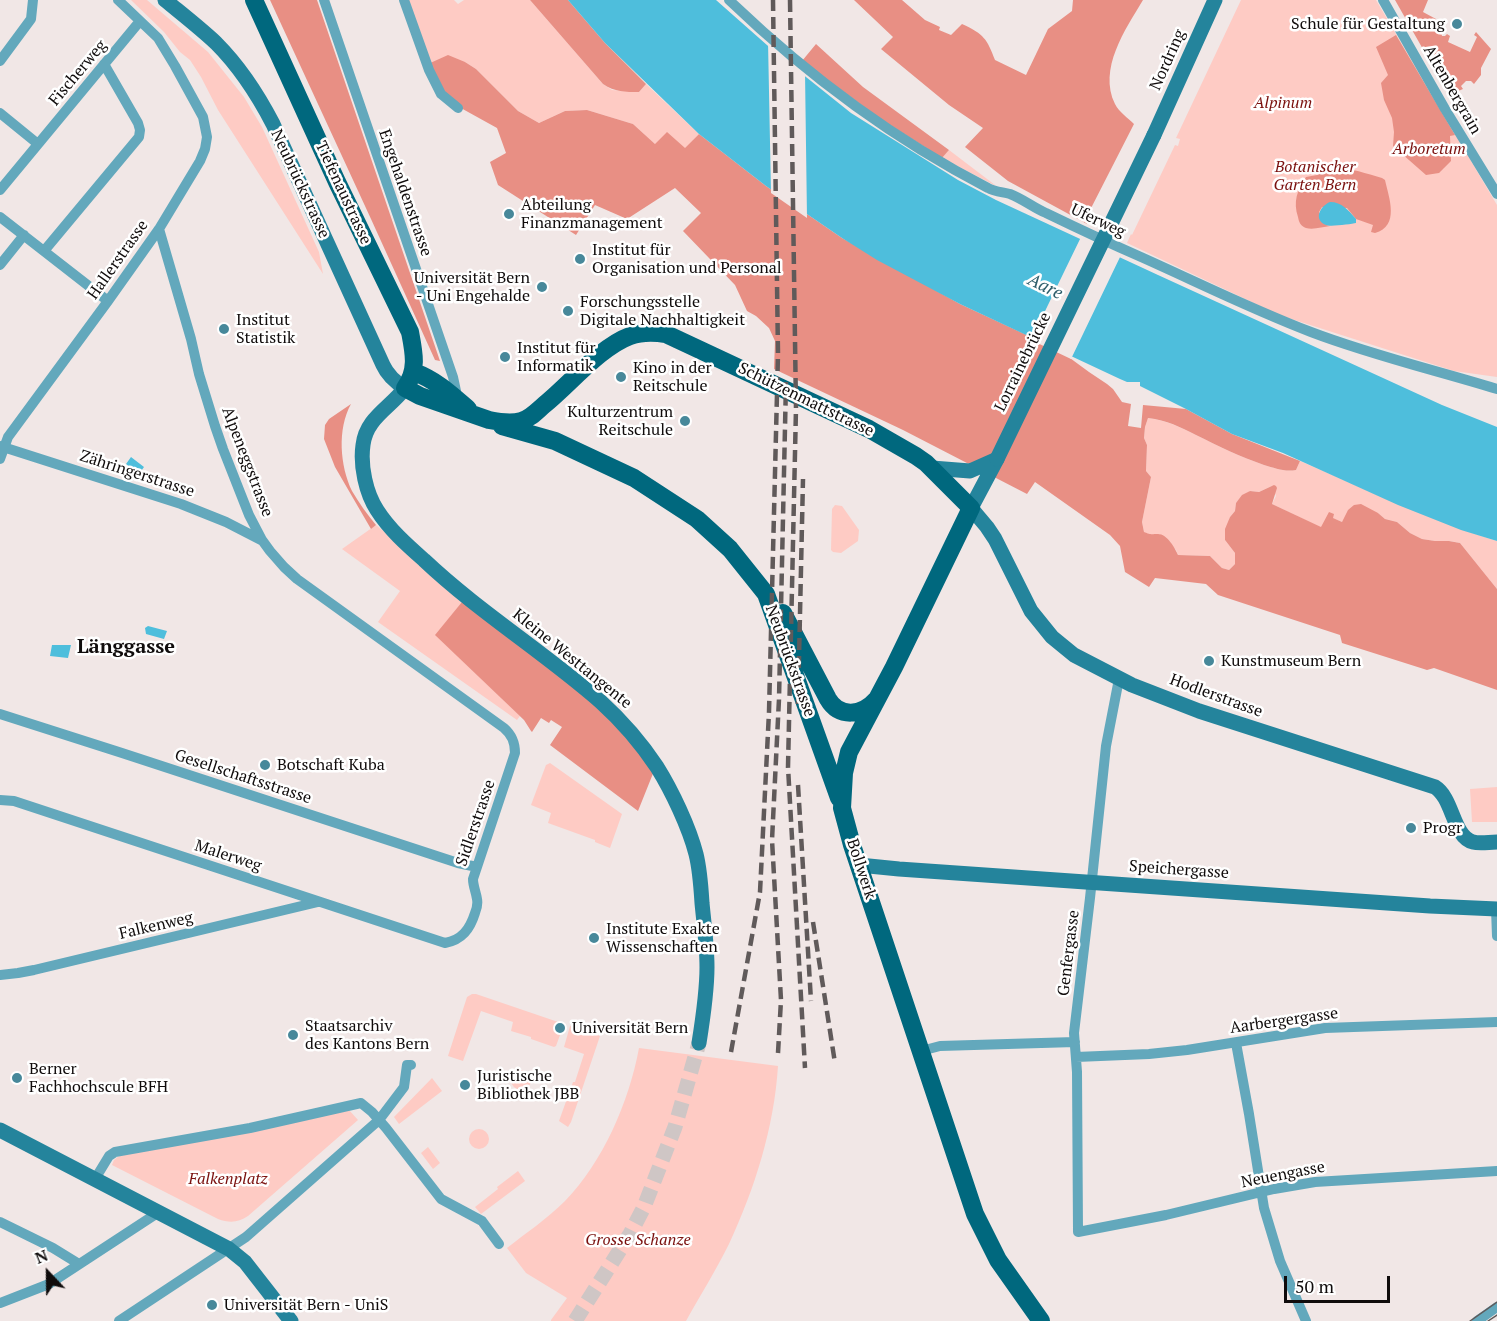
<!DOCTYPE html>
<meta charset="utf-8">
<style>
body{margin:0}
#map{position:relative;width:1497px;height:1321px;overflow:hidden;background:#f1e7e6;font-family:"PT Serif",serif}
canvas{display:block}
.north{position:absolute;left:18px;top:1243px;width:60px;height:60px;-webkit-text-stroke:4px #fff;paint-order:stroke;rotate:338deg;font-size:16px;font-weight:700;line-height:24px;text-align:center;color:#100c0c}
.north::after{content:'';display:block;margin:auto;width:21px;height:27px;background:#100c0c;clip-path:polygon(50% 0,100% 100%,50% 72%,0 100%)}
.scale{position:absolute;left:1284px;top:1276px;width:106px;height:27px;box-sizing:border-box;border:3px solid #100c0c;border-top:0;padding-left:8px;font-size:18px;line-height:21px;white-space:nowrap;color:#100c0c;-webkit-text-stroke:4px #fff;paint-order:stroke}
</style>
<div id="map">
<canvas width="1497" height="1321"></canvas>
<div class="north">N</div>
<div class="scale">50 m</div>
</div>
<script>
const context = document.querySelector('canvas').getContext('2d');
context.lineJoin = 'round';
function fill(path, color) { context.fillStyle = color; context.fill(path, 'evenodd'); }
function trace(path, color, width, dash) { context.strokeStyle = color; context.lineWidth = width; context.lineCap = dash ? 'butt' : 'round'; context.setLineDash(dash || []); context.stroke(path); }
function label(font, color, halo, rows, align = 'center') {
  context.font = font + ' "PT Serif",serif'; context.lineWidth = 5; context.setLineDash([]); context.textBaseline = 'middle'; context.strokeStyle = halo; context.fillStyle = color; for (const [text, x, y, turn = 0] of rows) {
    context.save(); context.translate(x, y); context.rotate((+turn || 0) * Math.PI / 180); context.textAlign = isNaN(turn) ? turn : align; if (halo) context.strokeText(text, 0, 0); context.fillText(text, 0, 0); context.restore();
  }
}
fill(new Path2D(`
 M131,0H147L208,52L244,97L262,127L319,252L323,274L218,110L201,77L190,60L180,52L164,32Z
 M404,0H454L458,4L464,0H530L603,84L612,90L639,92L646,84L699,134L685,149L655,144L633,124L587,110L565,111L539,123L518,111L476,69L465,62L428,64Z
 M1241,0H1376L1497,205V377L1454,371L1279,315L1127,243L1131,234L1132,235L1175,145L1178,146L1180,139L1176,138Z
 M949,150L995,185L996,186L942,158Z
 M1148,418C1166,420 1180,427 1196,435C1218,446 1241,457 1264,465C1275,468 1284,472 1296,470L1300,461C1365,489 1429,520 1497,541V589L1460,543L1450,541H1435L1422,539L1410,533L1397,522L1385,519L1378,513L1342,522L1332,518L1322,528L1272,504L1276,496L1272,486L1259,492L1250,491L1236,503L1235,511L1230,517L1225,540L1235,553V564L1229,570L1222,568L1210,556L1178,555L1176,550L1159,534L1152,536L1144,532L1142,522L1151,477L1146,471L1147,445L1144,438L1145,427Z
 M835,505L842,506L859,530L858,541L841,553L833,552L831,550L832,509Z
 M376,525L466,597L436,635L520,716L517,720L378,622L400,591L342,549Z
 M550,763L622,814L610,848L595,842V840L548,823L551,813L531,805L546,765Z
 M1497,787V822H1472L1470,789Z
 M472,994H476L564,1024L556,1046L554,1047L531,1039V1037L511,1031L513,1022L481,1011L463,1061L448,1056L467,997Z
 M570,1026L600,1036L571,1122L568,1127L559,1121L573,1082H575L584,1054L564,1047Z
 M639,1048L778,1066C774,1128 755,1188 729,1244C716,1270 700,1296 686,1321H551V1320L567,1298L526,1273L507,1248C526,1233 547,1219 565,1201C603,1162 629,1102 639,1048Z
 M511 1080a10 10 0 1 1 20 0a10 10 0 1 1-20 0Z
 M432,1078L442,1091L399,1124L394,1117Z
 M349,1110L358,1120L248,1216C238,1223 229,1223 218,1219L112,1165L114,1160L119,1156Z
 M469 1139a10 10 0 1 1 20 0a10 10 0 1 1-20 0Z
 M428,1147L440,1163L433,1169L421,1153Z
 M518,1171L525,1181L481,1214L475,1207L498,1189L497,1187Z`), '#fecbc4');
fill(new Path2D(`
 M270,0H317L440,361L435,360L371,219Z
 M530,0H568L605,43L646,84L639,92C625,92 615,92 603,84Z
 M854,0H902L925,20L940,27L939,30L951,35L962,24C984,34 987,39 995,60L1026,75L1048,29L1072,11L1073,0H1143C1125,30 1098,69 1115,104C1119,112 1128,118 1134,124L1087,216L1090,218L1087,224L1008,181L965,147L983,128L949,105L881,49L893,37Z
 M1395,0H1428L1423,12L1436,19L1433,27L1441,31L1442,36H1445L1447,34L1450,36L1448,42L1470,52L1477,37L1474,35L1476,32L1491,49L1481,68V75L1474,84L1471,81H1466L1461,86L1463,89L1449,95Z
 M1396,35L1455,135L1450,136L1451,161L1439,173L1426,175L1393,146L1394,132L1392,118L1384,100L1381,83L1388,75L1376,47Z
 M816,44L863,87L949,150L942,158L879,118L802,61Z
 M448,55L465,62L476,69L518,111L539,123L565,111L587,110L633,124L655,144L667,132L685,148L699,134L766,186L842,238L960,304L1059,350L1089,372L1107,384L1113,389L1122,402L1131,404L1128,426L1141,428L1143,405L1186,409L1232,434L1300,461L1296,470C1284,472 1275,468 1264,465C1241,457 1218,446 1196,435C1180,427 1167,420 1148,418L1145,427L1144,438L1147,445L1146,471L1151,477L1142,522L1144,532C1151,535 1151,534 1158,534C1167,534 1175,548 1178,555L1210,556L1222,568L1229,570L1235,564V553L1225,540V529L1230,517L1235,511L1236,503L1242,495L1250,491L1259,492L1274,485L1276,486L1277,488L1272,504L1321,527L1329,512L1334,514L1333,518L1342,522L1348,510L1354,505L1361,504L1378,513L1385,519L1397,522L1410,533L1422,539L1435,541H1449L1460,543L1497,589V690L1434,668L1427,670L1342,643L1340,635L1218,595L1206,584L1155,578L1149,587L1125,572L1120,546L1110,535L1035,482L1027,494L903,430L774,369L775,341L769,328L756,316L747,311L735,285L683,231L701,213L675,188L627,219L595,205L576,235L498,185L490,162L506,153L497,128L450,102L428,64Z
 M1331,168C1349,167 1365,173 1382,178L1385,180C1389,198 1400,226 1375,233L1371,232L1373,225L1356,219L1347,208L1322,207L1319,212L1326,225L1330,226C1323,227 1313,230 1306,228C1301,226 1299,223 1298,217C1293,202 1297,190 1306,177L1317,175Z
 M351,404C337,429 340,466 352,491C359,503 367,514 376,525L371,529L335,467L324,439L325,425L329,419Z
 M466,597L555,665L656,766L638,811L550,745L562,727L551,720L549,723L541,718L532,732L531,731L524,720L435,635Z`), '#e88f84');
fill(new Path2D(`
 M568,0H716L776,53L851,113L958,180L996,200L1158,275L1442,405L1497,427V541L1461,530L1398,505L1283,453L1232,434L1186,409L1140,386V382H1127L1120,379L960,304L877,260L842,238L766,186L699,134L605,43Z
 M1330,202C1342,202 1348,210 1356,219V223C1352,224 1330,227 1326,225C1313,220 1320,206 1330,202Z
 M131,457L144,467L139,474L126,464Z
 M148,626L167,631L164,639L146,634L145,628Z
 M52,645H71L68,658L50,656Z`), '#4ebedc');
fill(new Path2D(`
 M768,41L805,72L807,218L771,193Z
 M1081,237L1121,255L1071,359L1031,340Z`), '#f1e7e6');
trace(new Path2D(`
 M575,1321L630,1234L644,1207L675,1127L699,1043`), '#cfc6c5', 15, [15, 8]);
trace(new Path2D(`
 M324,0L453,377L456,391L453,397
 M404,0L429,70L441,94L458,108
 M729,0C806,74 893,139 988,188C995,192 1003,192 1010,194C1023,199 1034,208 1046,213C1077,228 1109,243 1141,257C1197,282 1253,310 1311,332C1371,355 1435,370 1497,389
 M1383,0L1445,109L1497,194
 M0,61L31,19L33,0
 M0,113L38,144
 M0,190L140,21
 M0,217L108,301
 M44,251L139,137L140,130L138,123L104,64
 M0,265L24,235
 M0,446L181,504L226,522L261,540
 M0,459L8,437L108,301L159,229L200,161L205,149L207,137L203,117L175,66L158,38L118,0
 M1119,679L1106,746L1090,898L1074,1033L1077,1072L1078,1232L1166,1215L1274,1189L1315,1182L1497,1171
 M0,714L122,753L458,863L477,867
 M0,800L14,801L445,943C462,940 470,929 475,913C477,908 478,904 477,899C476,892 473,886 473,879L515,753C515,742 512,735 504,728L297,579L284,567L270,551L262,540L249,515L223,449L215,426L199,374L191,339L159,229
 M1496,909L1497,936
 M0,975L18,973L34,970L318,902
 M1236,1043L1249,1114L1264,1208L1280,1261L1306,1321
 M921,1051L940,1046L1075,1042
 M1076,1057L1149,1054L1187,1050L1325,1028L1497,1022
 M95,1179L109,1156L115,1152L250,1128L361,1103L372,1112L386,1128L441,1199L482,1221L499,1244
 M0,1222L53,1248L79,1264
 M0,1303L49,1284L159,1212
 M119,1321L246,1237L379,1120L404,1087L407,1065H411
 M1477,1321L1497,1307`), '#63a8bc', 10);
trace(new Path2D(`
 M165,0C182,14 200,28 216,43C240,67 258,95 273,124L383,365C388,376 395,382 405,388C390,408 366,418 363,445C360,466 366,493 377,510C389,529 407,545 424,560C479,612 544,652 601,702C622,721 641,743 657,767C672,791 689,827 696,854C700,870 701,887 702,903C704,924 707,946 707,967C707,992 703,1018 699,1043
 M1154,135L1215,0
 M997,459L971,508L987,527L995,539L1031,611L1052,637L1074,655L1132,685L1199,711L1435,787C1453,798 1453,837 1473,842C1480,844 1489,842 1497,842
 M932,468L970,471L997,459
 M859,865L899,869L1430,906L1497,909
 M0,1130L229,1249L245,1262L291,1321`), '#24849c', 15);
trace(new Path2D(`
 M254,0L337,182L410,332C414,353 418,370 405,388L420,396L489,420C499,422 511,424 521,421C530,419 537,411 544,405C569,385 600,347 630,336C641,332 654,332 666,334L869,429L916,456L926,463L971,508L894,667L849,752L844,773L842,808L852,845L975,1214L998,1260L1041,1321
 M414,372C436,380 451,394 468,409
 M502,426L555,441L634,478L697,519L730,549L766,594L839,798
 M783,613L828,699C839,718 862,716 876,700`), '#00687e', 18);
trace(new Path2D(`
 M1470,1321L1497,1302
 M1488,1321L1497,1315`), '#605a5a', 1.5);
trace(new Path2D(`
 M790,0L796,408L788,767L805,1068
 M798,704L803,479
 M798,785L811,1001
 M813,922L835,1063
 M731,1052L760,892L769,712L778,354L773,0
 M778,1053L781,1000L772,840L779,699L786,382`), '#605a5a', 4.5, [12, 6]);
trace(new Path2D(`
 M997,459L1154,135`), '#24849c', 15);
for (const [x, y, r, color] of [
 [1457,24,6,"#47889a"],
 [509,214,6,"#47889a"],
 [580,259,6,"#47889a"],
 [542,287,6,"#47889a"],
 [568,311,6,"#47889a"],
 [224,329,6,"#47889a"],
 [505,357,6,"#47889a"],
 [621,377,6,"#47889a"],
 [685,421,6,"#47889a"],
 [1209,661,6,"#47889a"],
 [265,765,6,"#47889a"],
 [1411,828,6,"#47889a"],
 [594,938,6,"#47889a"],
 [560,1028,6,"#47889a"],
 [293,1035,6,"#47889a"],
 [17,1078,6,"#47889a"],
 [465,1085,6,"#47889a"],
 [212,1305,6,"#47889a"]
]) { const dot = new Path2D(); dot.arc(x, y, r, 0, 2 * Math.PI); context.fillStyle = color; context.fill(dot); trace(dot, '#fff', 2); }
label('16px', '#100c0c', '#fff', [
 ["Schule für Gestaltung",1445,24,"right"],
 ["Abteilung",521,205],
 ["Finanzmanagement",521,223],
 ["Institut für",592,250],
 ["Organisation und Personal",592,268],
 ["Universität Bern",530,278,"right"],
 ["- Uni Engehalde",530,296,"right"],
 ["Forschungsstelle",580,302],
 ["Digitale Nachhaltigkeit",580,320],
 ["Institut",236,320],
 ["Statistik",236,338],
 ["Institut für",517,348],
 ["Informatik",517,366],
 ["Kino in der",633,368],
 ["Reitschule",633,386],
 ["Kulturzentrum",673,412,"right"],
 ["Reitschule",673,430,"right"],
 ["Kunstmuseum Bern",1221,661],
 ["Botschaft Kuba",277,765],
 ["Progr",1423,828],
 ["Institute Exakte",606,929],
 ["Wissenschaften",606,947],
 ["Staatsarchiv",305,1026],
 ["des Kantons Bern",305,1044],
 ["Universität Bern",572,1028],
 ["Berner",29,1069],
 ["Fachhochscule BFH",29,1087],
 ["Juristische",477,1076],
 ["Bibliothek JBB",477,1094],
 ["Universität Bern - UniS",224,1305]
], 'left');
label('16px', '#100c0c', '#fff', [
 ["Nordring",1168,60,-66],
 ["Fischerweg",78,73,-50],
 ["Altenbergrain",1452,90,60],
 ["Neubrückstrasse",300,184,65],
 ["Tiefenaustrasse",343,193,65],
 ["Engehaldenstrasse",405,193,71],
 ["Uferweg",1098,221,25],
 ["Hallerstrasse",118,260,-55],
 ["Lorrainebrücke",1023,362,-64],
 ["Schützenmattstrasse",806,400,26],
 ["Alpeneggstrasse",247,462,69],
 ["Zähringerstrasse",137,474,18],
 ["Kleine Westtangente",572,659,39],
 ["Neubrückstrasse",790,661,70],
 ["Hodlerstrasse",1216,696,20],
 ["Gesellschaftsstrasse",243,777,18],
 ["Sidlerstrasse",476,823,-71],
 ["Malerweg",228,856,18],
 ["Bollwerk",861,869,72],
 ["Speichergasse",1179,870,4],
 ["Falkenweg",156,926,-13],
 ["Genfergasse",1069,953,-83],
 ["Aarbergergasse",1284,1021,-8],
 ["Neuengasse",1283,1175,-11]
]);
label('italic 16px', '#7a100e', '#fff', [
 ["Alpinum",1283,103],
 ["Arboretum",1429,149],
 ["Botanischer",1315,167],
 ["Garten Bern",1315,185],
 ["Falkenplatz",228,1179],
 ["Grosse Schanze",638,1240]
]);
label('italic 18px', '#305f6c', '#fff', [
 ["Aare",1045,287,26]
]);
label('bold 20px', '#100c0c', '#fff', [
 ["Länggasse",126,647]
]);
</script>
